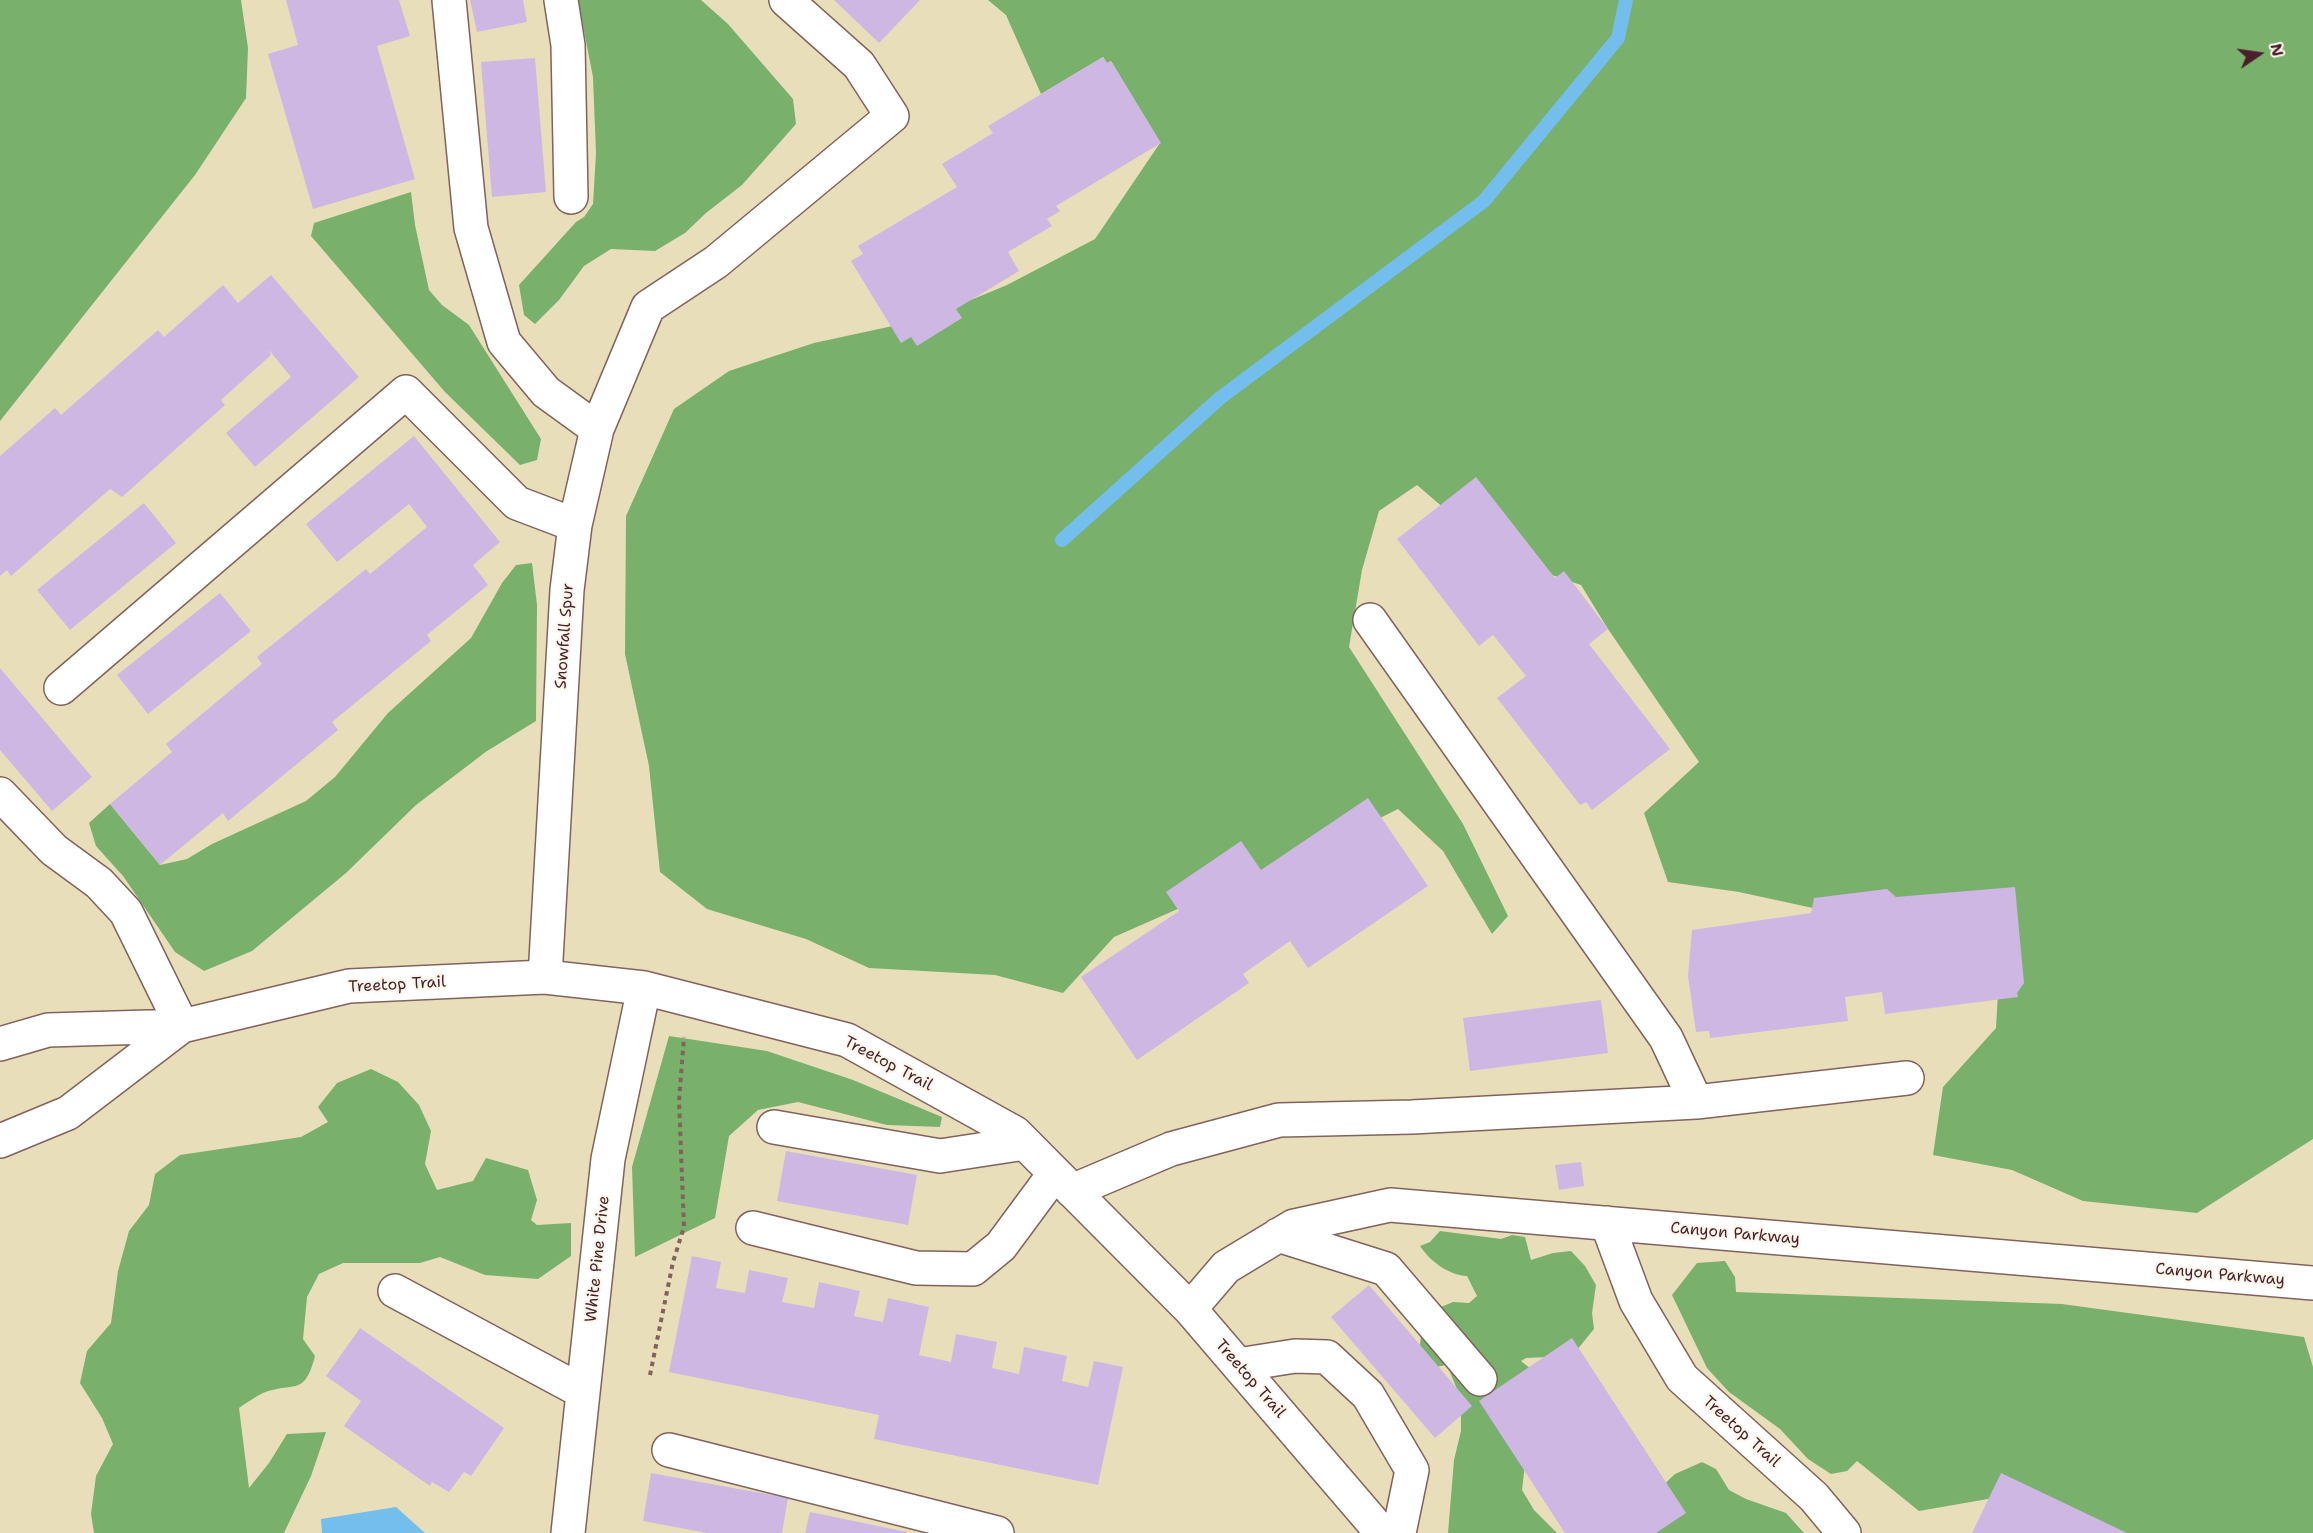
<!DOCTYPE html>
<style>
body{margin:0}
#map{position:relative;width:2313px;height:1533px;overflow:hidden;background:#e8dfba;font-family:"Shantell Sans",sans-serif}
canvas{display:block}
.north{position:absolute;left:2229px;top:24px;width:60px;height:60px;-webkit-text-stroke:4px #fbf7ec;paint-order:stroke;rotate:77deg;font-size:16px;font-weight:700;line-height:24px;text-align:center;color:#4a1f2b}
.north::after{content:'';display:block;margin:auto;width:21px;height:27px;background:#4a1f2b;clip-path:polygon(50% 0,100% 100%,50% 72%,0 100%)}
</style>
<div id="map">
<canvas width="2313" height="1533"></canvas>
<div class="north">N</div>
</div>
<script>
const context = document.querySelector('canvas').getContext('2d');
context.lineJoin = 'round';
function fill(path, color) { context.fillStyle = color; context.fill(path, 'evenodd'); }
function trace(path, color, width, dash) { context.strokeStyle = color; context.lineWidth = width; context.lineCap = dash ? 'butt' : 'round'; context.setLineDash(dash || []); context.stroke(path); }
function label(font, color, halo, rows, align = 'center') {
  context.font = font + ' "Shantell Sans",sans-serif'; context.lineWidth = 4.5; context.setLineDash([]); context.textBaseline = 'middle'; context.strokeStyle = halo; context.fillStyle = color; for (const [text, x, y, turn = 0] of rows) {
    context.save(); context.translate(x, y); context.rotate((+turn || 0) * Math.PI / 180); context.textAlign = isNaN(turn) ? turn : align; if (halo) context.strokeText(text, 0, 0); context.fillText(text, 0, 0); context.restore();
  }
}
fill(new Path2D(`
 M0,0H241L248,48L246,98L195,175L0,421Z
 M578,0H701L728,24L793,99L796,124L742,185L706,213L685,233L655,251L611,249L584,266L559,300L535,324L524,315L519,285L576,222L584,217L593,204L596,153L593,77Z
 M988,0H2313V1139L2197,1213L2083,1201L2012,1170L1933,1155L1943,1087L1996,1028L2000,958L1822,910L1739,892L1668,882L1644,813L1699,762L1608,629L1581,585L1514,562L1467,528L1417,485L1379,511L1362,570L1349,647L1463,824L1508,916L1492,934L1443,851L1398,809L1348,834L1114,937L1063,993L995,975L869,968L806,939L707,909L660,872L649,766L625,654L626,516L674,409L729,371L814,343L925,319L1007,285L1095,239L1160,143L1111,61L1107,63L1103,57L1041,94L1006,15Z
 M411,192L415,225L429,290L442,305L469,325L541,439L537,460L520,465L445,392L311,236L314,223Z
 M532,563L537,605L536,721L487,751L416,805L346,873L252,951L204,971L175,952L123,876L96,846L89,823L110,804L160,865L187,859L212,844L306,801L335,777L388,713L471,638L502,583L516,565Z
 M669,1036L767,1051L853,1080L942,1117L940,1127L887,1125L798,1102L758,1110L729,1136L715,1218L635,1257L632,1167Z
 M371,1069L398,1082L419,1105L431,1131L425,1164L437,1190L473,1181L486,1158L528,1170L537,1200L531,1220L537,1225L571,1223V1256L538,1279L485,1275L440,1257L420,1263H343L319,1274L307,1297L303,1339L315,1356C304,1398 294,1381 263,1393C255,1397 246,1403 239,1408L249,1488L269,1463L287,1434L326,1432L311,1476L284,1533H94L91,1514L96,1476L113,1444L102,1418L80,1383L87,1351L111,1323L118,1271L129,1231L149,1205L155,1174L180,1155L301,1137L328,1122L318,1107L337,1083Z
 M1440,1231L1501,1239L1512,1235L1525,1237L1531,1260L1553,1253L1571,1251L1585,1266L1596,1285L1592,1313L1594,1329L1572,1356L1526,1358L1521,1361L1542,1378L1526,1456L1522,1490L1534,1510L1557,1533H1448L1454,1460L1461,1431V1399L1447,1365L1429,1368L1418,1363L1422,1326L1441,1307L1453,1302L1469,1303L1477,1296L1467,1276C1448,1275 1430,1261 1420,1246L1430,1242Z
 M1725,1261L1735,1277L1736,1292L2062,1304L2304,1337L2313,1367V1533H2082L2005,1496L1919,1511L1857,1461L1847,1471L1831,1474L1808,1459L1780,1429L1729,1392L1707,1368L1672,1295L1697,1263Z
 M1702,1462L1716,1469L1729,1490L1746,1499L1786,1513L1804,1533H1647L1658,1490L1675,1474Z`), '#79b06c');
fill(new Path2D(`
 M396,1507L425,1533H322L321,1519Z`), '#74beed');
trace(new Path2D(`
 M1062,540L1220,398L1484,201L1618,38L1626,0`), '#74beed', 14);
fill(new Path2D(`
 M286,0H399L410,36L377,46L415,179L313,209L268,54L298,45Z
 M470,0H523L527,22L477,32Z
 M834,0H920L879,43Z
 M1103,57L1107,63L1111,61L1161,143L1056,206L1060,211L1047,219L1052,226L1008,252L1019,271L956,309L962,318L917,346L911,337L901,343L851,261L863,254L858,246L957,187L942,164L993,133L988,126Z
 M535,58L546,192L492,197L481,62Z
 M271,275L359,377L255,467L226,433L291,377L269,350L271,355L221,400L225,405L122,497L110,489L11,576L7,570L0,576V456L55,408L61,415L158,330L164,337L223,285L238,303Z
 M414,436L500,542L473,565L488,585L427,635L431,641L332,722L338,730L228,821L223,813L160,865L110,804L172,752L166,744L262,664L257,657L366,569L370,574L427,527L409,504L337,562L306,524Z
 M1476,477L1555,578L1564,571L1608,629L1589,644L1670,749L1592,810L1586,802L1580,805L1497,698L1526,676L1493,635L1479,646L1397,539Z
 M144,503L176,543L70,630L37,590Z
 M220,593L251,631L148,714L117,675Z
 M0,668L92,777L52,811L0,750Z
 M1368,798L1428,886L1308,968L1290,941L1243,974L1249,983L1137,1060L1081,977L1179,911L1166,892L1241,841L1261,870Z
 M2015,887L2024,983L2017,993L2018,997L1885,1014L1882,992L1845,997L1848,1021L1710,1038L1709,1031L1696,1032L1688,976L1692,930L1811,913L1814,898L1887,889L1896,897Z
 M1601,1000L1608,1053L1470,1071L1463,1018Z
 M786,1151L917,1175L908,1225L777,1201Z
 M1581,1162L1584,1186L1559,1190L1555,1165Z
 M692,1256L721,1262L716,1288L745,1293L749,1270L788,1278L782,1302L814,1308L819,1282L860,1291L854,1316L883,1322L888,1298L929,1307L919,1355L951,1362L956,1334L997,1342L992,1368L1019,1374L1024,1347L1067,1356L1062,1381L1088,1387L1094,1361L1123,1367L1098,1485L874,1439L879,1415L669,1372Z
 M1369,1285L1472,1406L1435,1438L1331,1317Z
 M360,1328L504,1428L471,1476L464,1472L449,1492L432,1482L430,1486L344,1426L361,1401L326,1376Z
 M1572,1338L1686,1513L1656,1533H1565L1479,1401Z
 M651,1473L788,1498L782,1533H707L643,1521Z
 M2001,1473L2127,1533H1972Z
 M810,1512L907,1532V1533H805Z`), '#cfb7e3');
const minor = new Path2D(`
 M449,0L471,228L504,342L546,392L597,429
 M561,0L568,45L571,197
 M61,688L406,392L517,503L575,525
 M0,794L54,850L99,883L126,912L182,1026
 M545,977L567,590L575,525L597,429L648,307L716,262L892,116L859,65L786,0
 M0,1044L48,1030L182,1026L349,986L545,977L644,988L847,1040L1015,1133L1190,1309L1382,1533
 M1696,1102L1907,1078
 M774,1127L940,1156L1025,1143
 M0,1141L68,1113L182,1026
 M1072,1191L1171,1149L1279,1120L1412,1117L1696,1102L1666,1038L1370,620
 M1607,1223L1636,1301L1682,1378L1814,1497L1844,1533
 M753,1228L916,1268L973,1269L1001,1246L1055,1173
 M1278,1235L1386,1269L1480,1379
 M395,1291L583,1392
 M1190,1309L1226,1267L1294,1226L1390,1205L2313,1283
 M1238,1365L1295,1356L1327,1357L1368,1395L1412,1470L1399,1533
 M669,1450L997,1533
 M568,1533L608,1159L644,988`);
trace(minor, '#81625d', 36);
trace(new Path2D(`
 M650,1375L673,1262L684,1227L679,1101L684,1037`), '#81625d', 4, [4.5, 4.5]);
trace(minor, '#fff', 33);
label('16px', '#4a1f2b', '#fbf7ec', [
 ["Snowfall Spur",565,636,-86],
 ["Treetop Trail",397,985,-3],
 ["Treetop Trail",888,1064,28],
 ["Canyon Parkway",1735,1234,5],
 ["White Pine Drive",598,1259,-84],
 ["Canyon Parkway",2220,1275,5],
 ["Treetop Trail",1250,1379,49],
 ["Treetop Trail",1741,1432,42]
]);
</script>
